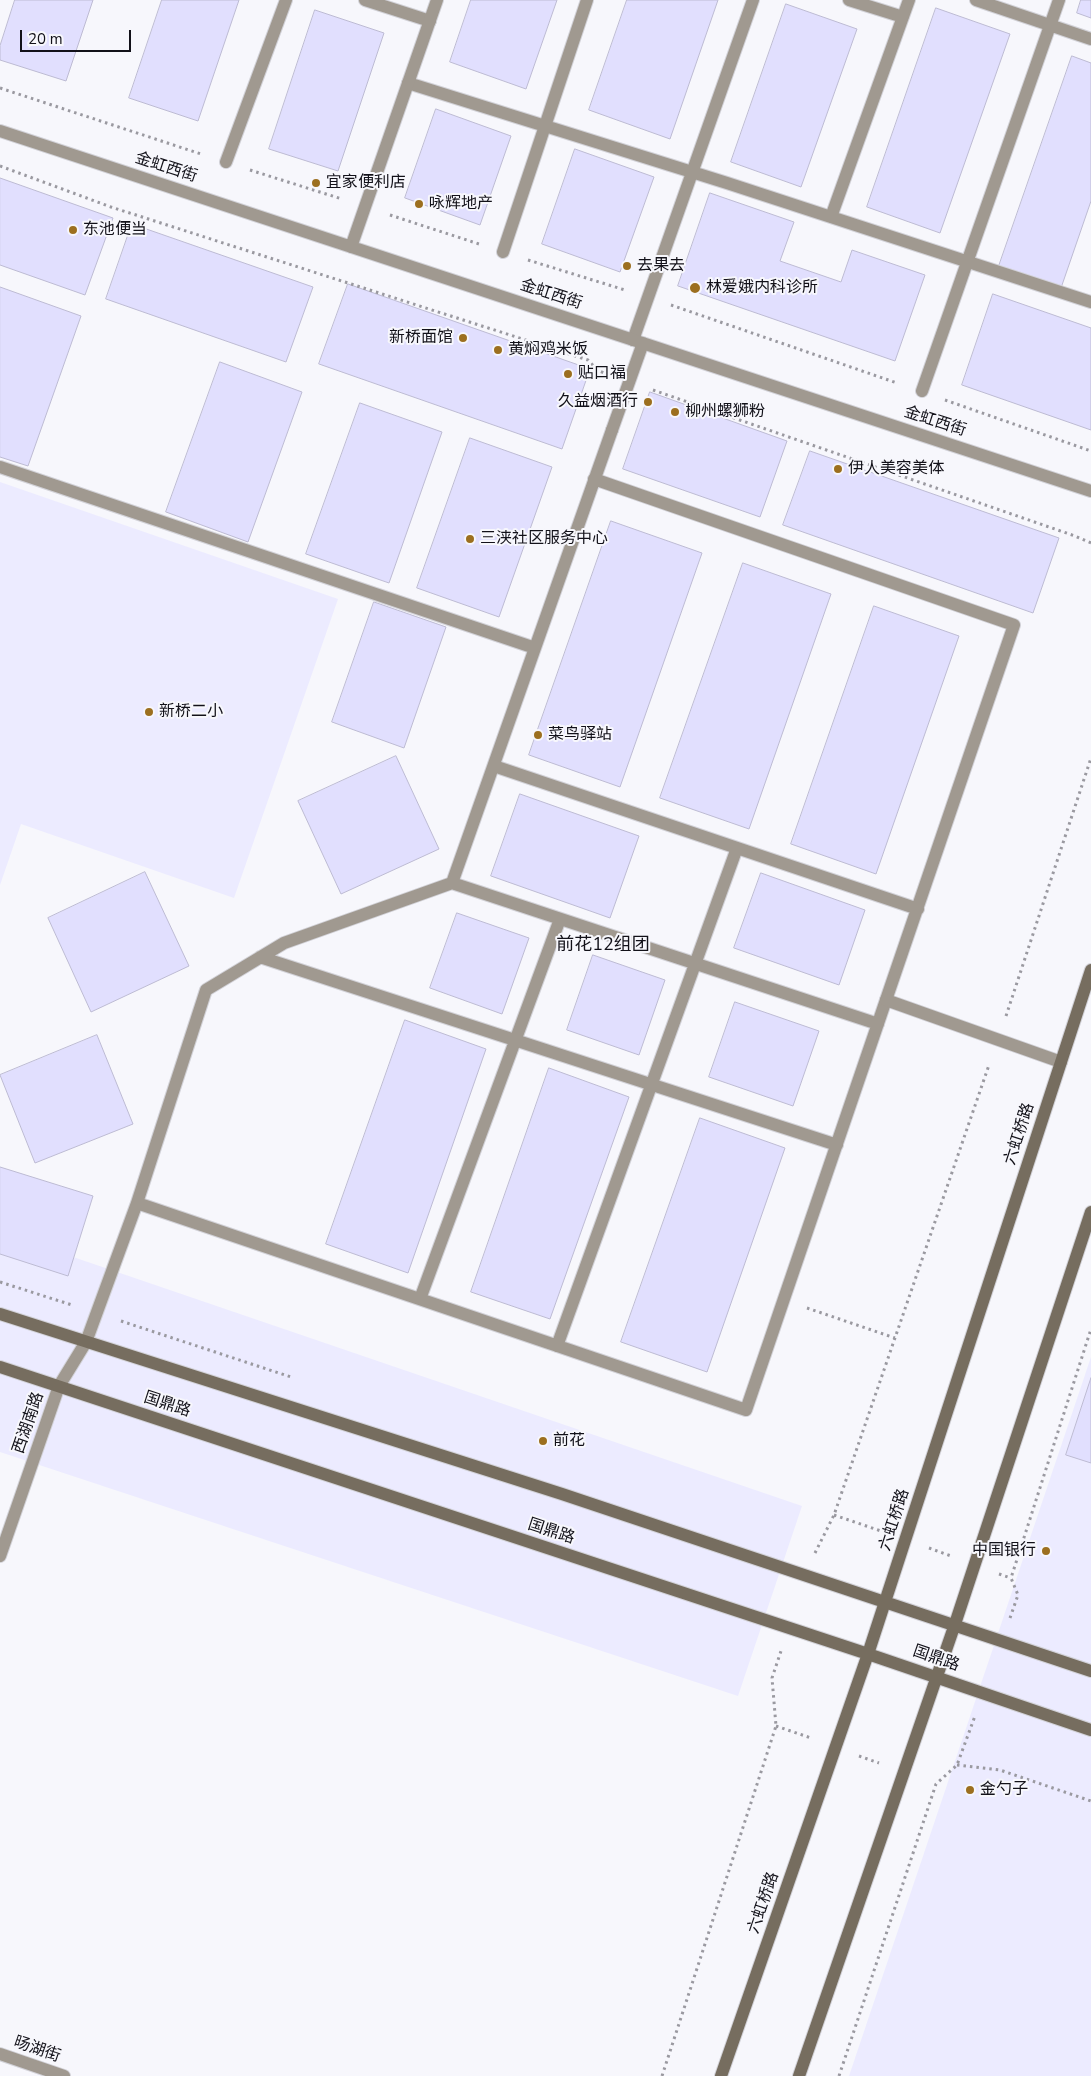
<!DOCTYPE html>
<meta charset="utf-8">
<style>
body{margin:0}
#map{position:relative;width:1091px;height:2076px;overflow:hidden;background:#f7f7fc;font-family:"Nunito Sans",sans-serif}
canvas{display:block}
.scale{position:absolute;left:20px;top:30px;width:111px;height:22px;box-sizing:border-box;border:2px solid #121119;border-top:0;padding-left:6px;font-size:15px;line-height:18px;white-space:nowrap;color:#121119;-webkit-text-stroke:4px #f7f7fc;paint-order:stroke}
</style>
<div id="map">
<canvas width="1091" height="2076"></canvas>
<div class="scale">20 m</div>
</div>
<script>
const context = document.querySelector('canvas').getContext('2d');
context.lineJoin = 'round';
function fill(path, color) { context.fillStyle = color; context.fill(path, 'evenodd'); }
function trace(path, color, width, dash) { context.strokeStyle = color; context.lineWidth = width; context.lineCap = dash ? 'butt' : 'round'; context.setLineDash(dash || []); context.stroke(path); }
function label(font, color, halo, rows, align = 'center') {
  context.font = font + ' "Nunito Sans","Noto Sans SC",sans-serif'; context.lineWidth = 4; context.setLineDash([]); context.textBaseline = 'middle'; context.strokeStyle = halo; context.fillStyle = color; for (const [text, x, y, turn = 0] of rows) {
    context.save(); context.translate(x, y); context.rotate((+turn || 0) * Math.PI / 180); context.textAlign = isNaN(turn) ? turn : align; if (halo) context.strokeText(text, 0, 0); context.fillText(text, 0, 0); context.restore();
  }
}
fill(new Path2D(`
 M0,482L338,599L234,898L21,824L0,885Z
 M0,1232L802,1506L738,1696L0,1452Z
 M1091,1357V2076H849Z`), '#ecebff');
const building = new Path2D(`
 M15,0H93L66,81L0,60V46Z
 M162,0H239L198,121L129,98Z
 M471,0H557L526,89L450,62Z
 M627,0H718L670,139L589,110Z
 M1081,0H1091V18L1077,13Z
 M786,4L857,29L801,187L731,162Z
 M936,8L1010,34L940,233L867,207Z
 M315,10L384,33L338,171L269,149Z
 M1072,56L1091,63V201L1061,288L999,266Z
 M436,109L511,136L480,225L405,198Z
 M575,149L654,177L620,272L542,244Z
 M0,178L113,218L85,295L0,265Z
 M710,193L794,222L780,261L841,282L852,250L925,275L895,361L678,286Z
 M132,224L313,287L286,362L106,299Z
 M348,284L590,369L562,449L319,364Z
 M0,287L81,316L28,466L0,457Z
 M993,294L1091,328V430L962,385Z
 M220,362L302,392L248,542L166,512Z
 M650,392L787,441L760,517L623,469Z
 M360,403L442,432L389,583L306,554Z
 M470,438L552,467L499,617L417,588Z
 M810,451L1059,538L1033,613L783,525Z
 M611,521L702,553L620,787L529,755Z
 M743,563L831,594L749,829L660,798Z
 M374,602L446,627L404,748L332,722Z
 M874,606L959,636L876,874L791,844Z
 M396,756L439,849L341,894L298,801Z
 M520,794L639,836L610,918L491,876Z
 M145,872L189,966L91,1012L48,918Z
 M761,873L865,910L839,985L734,948Z
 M457,913L529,938L502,1014L430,988Z
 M593,955L665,980L639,1055L567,1030Z
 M735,1002L819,1031L793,1106L709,1077Z
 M405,1020L486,1049L408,1273L326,1244Z
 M97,1035L133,1124L35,1163L0,1075Z
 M549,1068L629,1097L550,1319L471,1292Z
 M700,1118L785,1148L707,1372L621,1342Z
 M0,1167L93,1196L68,1276L0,1254Z
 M1091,1378V1463L1066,1455Z`);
fill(building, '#e1dffe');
trace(building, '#bdbbd3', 1);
const service = new Path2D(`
 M365,0L430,21
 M849,0L903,17
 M976,0L1091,39
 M408,83L727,183L1091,302
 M226,162L286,0
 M831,217L909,0
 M503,252L587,0
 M633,340L753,0
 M922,391L1059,0
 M0,467L535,648
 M494,766L918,909
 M452,883L878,1024
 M260,957L837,1145
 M137,1203L746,1410L1014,625L594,479
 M420,1299L560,919
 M557,1346L737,848
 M59,1386L86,1342L137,1203L206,990L284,943L452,883L612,430`);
const minor = new Path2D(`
 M0,131L1091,491
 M351,247L437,0
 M612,430L643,343
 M886,1000L1061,1062
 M0,1556L59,1386
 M0,2054L64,2076`);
const secondary = new Path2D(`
 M0,1314L562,1494L1091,1671
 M0,1367L868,1654L1091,1730
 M721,2076L868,1654L1091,970
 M799,2076L955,1624L1091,1212`);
trace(service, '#d2d2d8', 14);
trace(minor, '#d2d2d8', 14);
trace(secondary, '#d2d2d8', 14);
trace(new Path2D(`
 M0,88L201,154
 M0,166L111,207L588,360L597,370L604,373
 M250,170L342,199
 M390,215L479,244
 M528,260L625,290
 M671,305L897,383
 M653,390L1075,536L1091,543
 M945,400L1091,451
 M1006,1016L1091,758
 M0,1282L72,1305
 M807,1308L895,1338
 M121,1321L291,1377
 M834,1515L881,1531
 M929,1548L951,1556
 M815,1553L834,1515L989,1065
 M999,1574L1011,1578
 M1010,1618L1018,1595L1011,1578L1091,1329
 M776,1726L811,1738
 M859,1756L879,1763
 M957,1765L1000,1770L1091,1801
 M662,2076L776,1726L772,1678L781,1651
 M839,2076L936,1784L957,1765L975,1716`), '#9a99a0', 3, [2.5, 4]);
trace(service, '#a09990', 12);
trace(minor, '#a09990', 12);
trace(secondary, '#766d5f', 12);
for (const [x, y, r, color] of [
 [316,183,5,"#9c6f1f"],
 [419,204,5,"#9c6f1f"],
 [73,230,5,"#9c6f1f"],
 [627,266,5,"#9c6f1f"],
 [695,288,6,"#9c6f1f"],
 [463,338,5,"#9c6f1f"],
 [498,350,5,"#9c6f1f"],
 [568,374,5,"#9c6f1f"],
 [648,402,5,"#9c6f1f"],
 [675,412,5,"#9c6f1f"],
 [838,469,5,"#9c6f1f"],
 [470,539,5,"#9c6f1f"],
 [149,712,5,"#9c6f1f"],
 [538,735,5,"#9c6f1f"],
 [543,1441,5,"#9c6f1f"],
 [1046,1551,5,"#9c6f1f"],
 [970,1790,5,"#9c6f1f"]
]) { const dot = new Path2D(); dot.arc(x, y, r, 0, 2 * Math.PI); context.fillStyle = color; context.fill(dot); trace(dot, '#f7f7fc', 2); }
label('16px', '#121119', '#f7f7fc', [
 ["金虹西街",166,168,18],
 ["金虹西街",551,295,18],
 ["金虹西街",935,422,18],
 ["六虹桥路",1020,1134,-72],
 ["国鼎路",167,1405,18],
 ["西湖南路",29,1423,-71],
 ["六虹桥路",895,1520,-72],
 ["国鼎路",551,1532,18],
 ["国鼎路",936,1659,19],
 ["六虹桥路",764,1903,-71],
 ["旸湖街",37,2050,19]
]);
label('16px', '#121119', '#f7f7fc', [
 ["宜家便利店",326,183],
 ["咏辉地产",429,204],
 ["东池便当",83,230],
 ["去果去",637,266],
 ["林爱娥内科诊所",706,288],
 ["新桥面馆",453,338,"right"],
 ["黄焖鸡米饭",508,350],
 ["贴口福",578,374],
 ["久益烟酒行",638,402,"right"],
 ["柳州螺狮粉",685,412],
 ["伊人美容美体",848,469],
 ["三浃社区服务中心",480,539],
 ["新桥二小",159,712],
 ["菜鸟驿站",548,735],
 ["前花",553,1441],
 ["中国银行",1036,1551,"right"],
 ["金勺子",980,1790]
], 'left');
label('18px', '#121119', '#f7f7fc', [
 ["前花12组团",603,946]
]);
</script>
